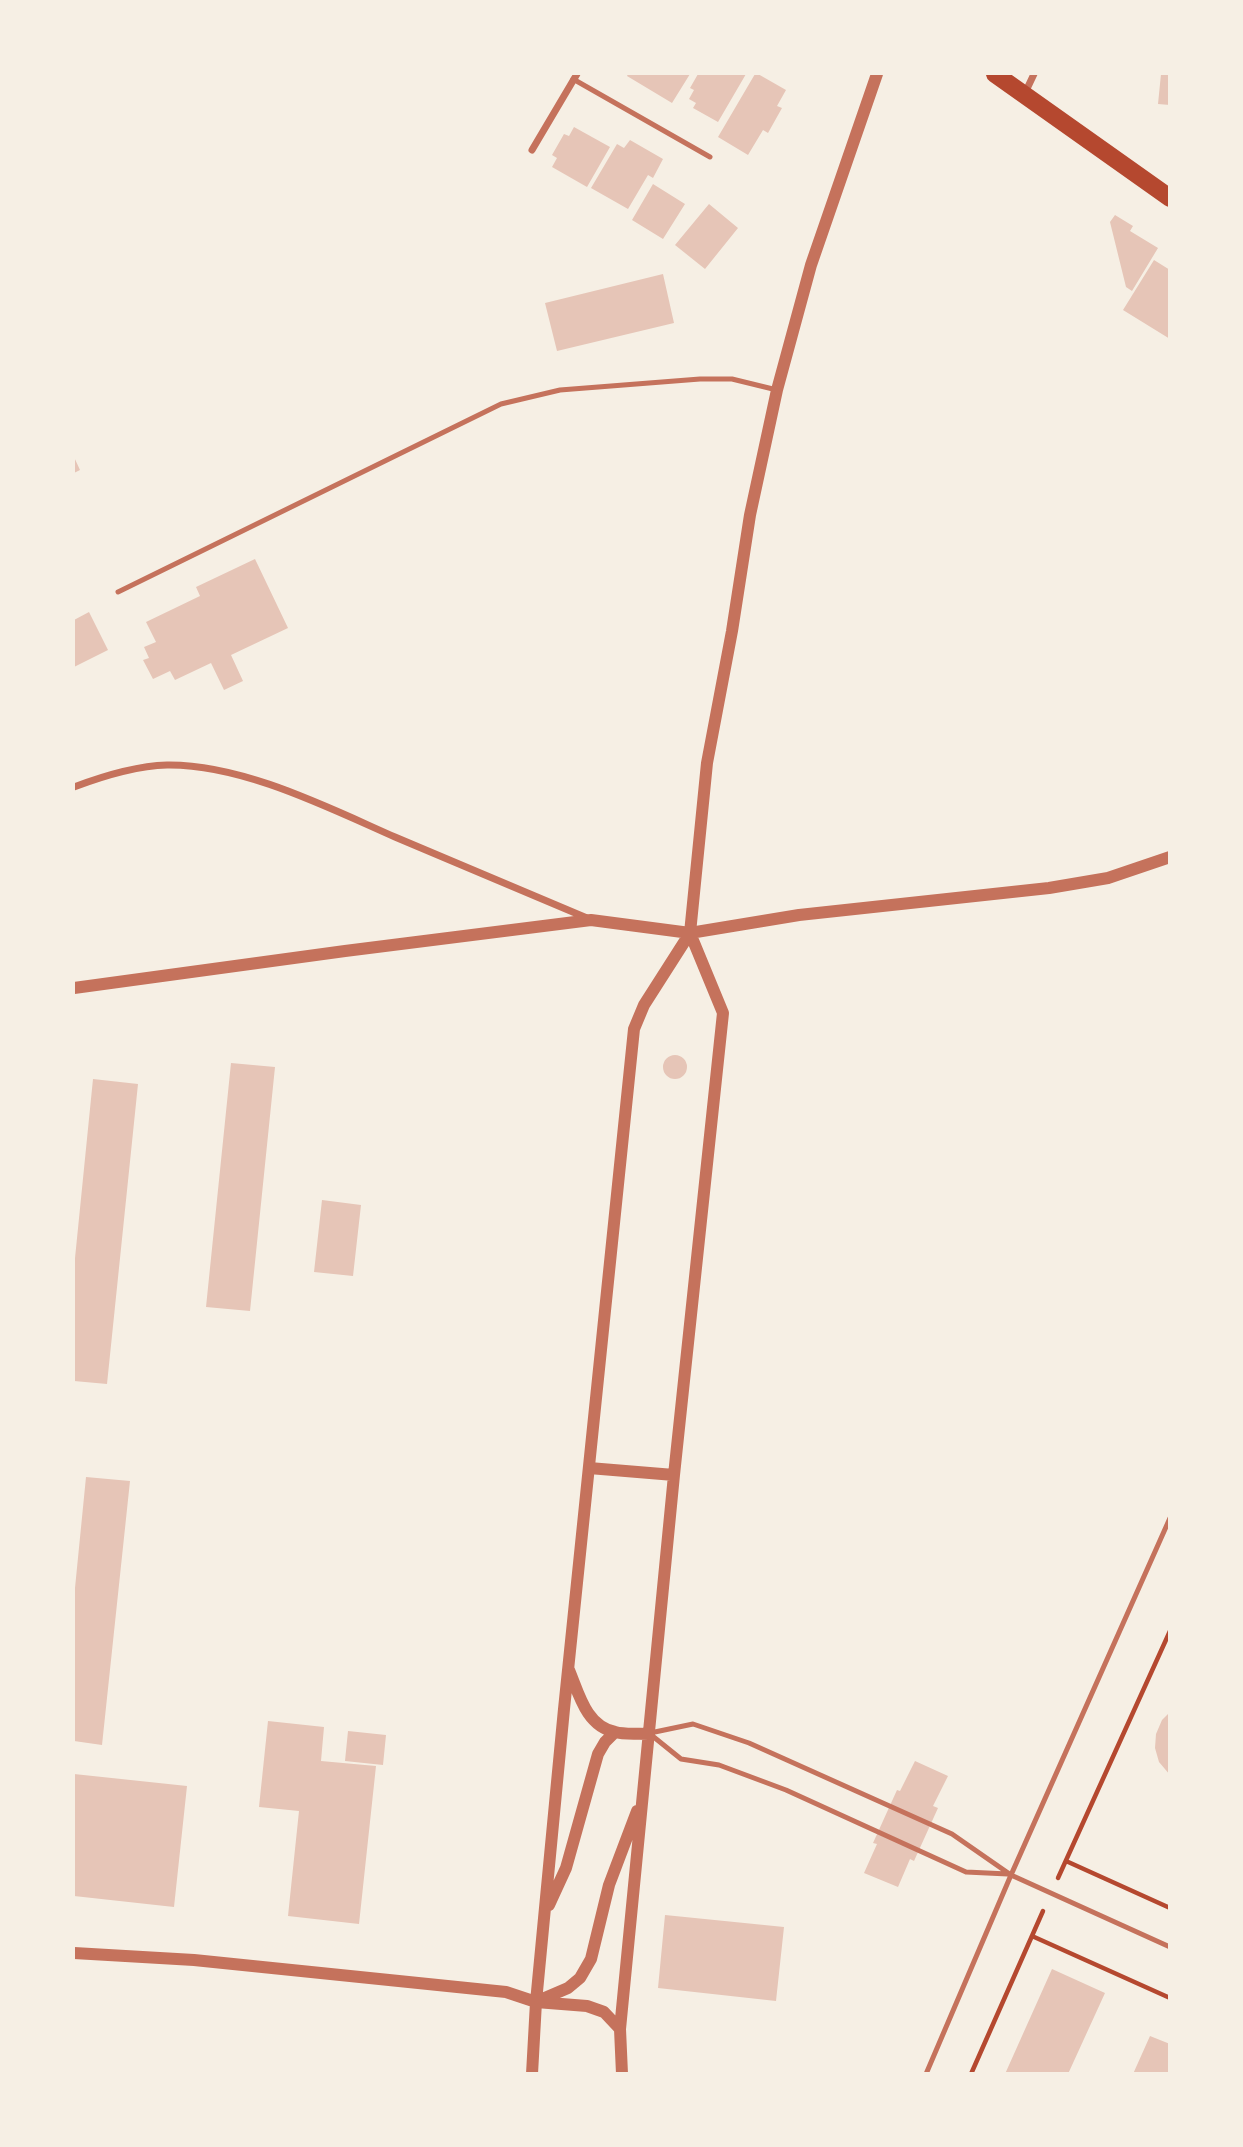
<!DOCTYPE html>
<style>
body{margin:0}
#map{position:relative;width:1243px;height:2147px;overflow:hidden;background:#f6efe4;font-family:Literata,serif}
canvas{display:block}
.frame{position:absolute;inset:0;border:75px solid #f6efe4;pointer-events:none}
</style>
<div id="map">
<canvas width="1243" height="2147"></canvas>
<div class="frame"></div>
</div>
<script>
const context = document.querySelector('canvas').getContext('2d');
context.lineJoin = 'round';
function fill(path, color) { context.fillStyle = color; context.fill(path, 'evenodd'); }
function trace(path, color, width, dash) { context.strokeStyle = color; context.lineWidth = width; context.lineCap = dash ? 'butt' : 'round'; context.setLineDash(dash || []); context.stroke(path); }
fill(new Path2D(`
 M628,74H690L672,103L627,76Z
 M698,74H746L718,122L693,108L696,103L689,99L694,90L690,88Z
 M755,74H758L786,90L777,106L782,108L768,133L763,130L748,155L718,137Z
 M1161,74H1170V105L1158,104Z
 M574,127L610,147L587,187L552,167L557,158L552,155L564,134L569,136Z
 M630,140L663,159L653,178L648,175L628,209L591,188L617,144L624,148Z
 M653,184L685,204L663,239L632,220Z
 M709,204L738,228L705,269L675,245Z
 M1115,215L1133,226L1130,231L1158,248L1132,291L1126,287L1110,222Z
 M1154,260L1170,270V339L1123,310Z
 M663,274L674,323L557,351L545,303Z
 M74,457L80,470L74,473Z
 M255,559L288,628L231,655L243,681L224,690L211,663L175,680L170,671L153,679L143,660L149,658L144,647L156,642L146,622L200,596L196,587Z
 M89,612L108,650L74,667V620Z
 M663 1067a12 12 0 1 1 24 0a12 12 0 1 1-24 0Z
 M231,1063L275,1067L250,1311L206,1307Z
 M93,1079L138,1084L107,1384L74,1381V1268Z
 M322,1200L361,1205L353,1276L314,1272Z
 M86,1477L130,1481L102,1745L74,1741V1598Z
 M1170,1712V1775L1159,1762L1155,1748L1156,1734L1162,1720Z
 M268,1721L324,1727L321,1761L376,1766L359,1924L288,1916L299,1811L259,1807Z
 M348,1731L386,1735L383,1765L345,1761Z
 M915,1761L948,1776L933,1806L938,1808L914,1861L910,1859L898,1887L864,1873L877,1844L873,1843L897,1790L900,1791Z
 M74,1774L187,1786L174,1907L74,1896Z
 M665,1915L784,1927L776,2001L658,1988Z
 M1052,1969L1105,1993L1068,2074H1005Z
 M1150,2036L1170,2044V2074H1133Z`), '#e6c5b7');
trace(new Path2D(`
 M1066,1861L1170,1908
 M1058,1878L1170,1631
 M1032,1936L1170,1998
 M971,2074L1043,1911`), '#b5482f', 4.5);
trace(new Path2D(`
 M573,79L710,157
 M118,592L501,404L560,390L700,379H732L777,390
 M650,1733L693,1724L749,1743L952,1834L1011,1875L1170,1947
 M650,1734L681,1759L719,1765L786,1790L966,1872L1008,1874
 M926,2074L1011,1875L1170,1518`), '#c5725c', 5);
trace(new Path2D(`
 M1025,93L1034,74
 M532,150L577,74
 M74,787C103,776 135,766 167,765C242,764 327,807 395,837C459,864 523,891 587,918`), '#c5725c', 7);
trace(new Path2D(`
 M74,988L345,951L591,920L690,933L799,915L1049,888L1108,878L1170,857
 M589,1468L674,1475
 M569,1670C579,1694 586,1726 615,1732C625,1735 638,1733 649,1734
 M549,1905L566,1868L598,1754L605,1742L615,1732
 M74,1953L194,1960L506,1992L536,2002L587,2006L604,2012L620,2029
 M540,2000L568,1988L580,1978L591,1959L609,1885L637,1811
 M532,2074L536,2002L564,1709L634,1029L644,1005L690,933
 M622,2074L620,2029L674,1475L723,1013L690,933L707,763L732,631L750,515L777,390L811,265L877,74`), '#c5725c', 12);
trace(new Path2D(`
 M995,74L1170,198`), '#b5482f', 18);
</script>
